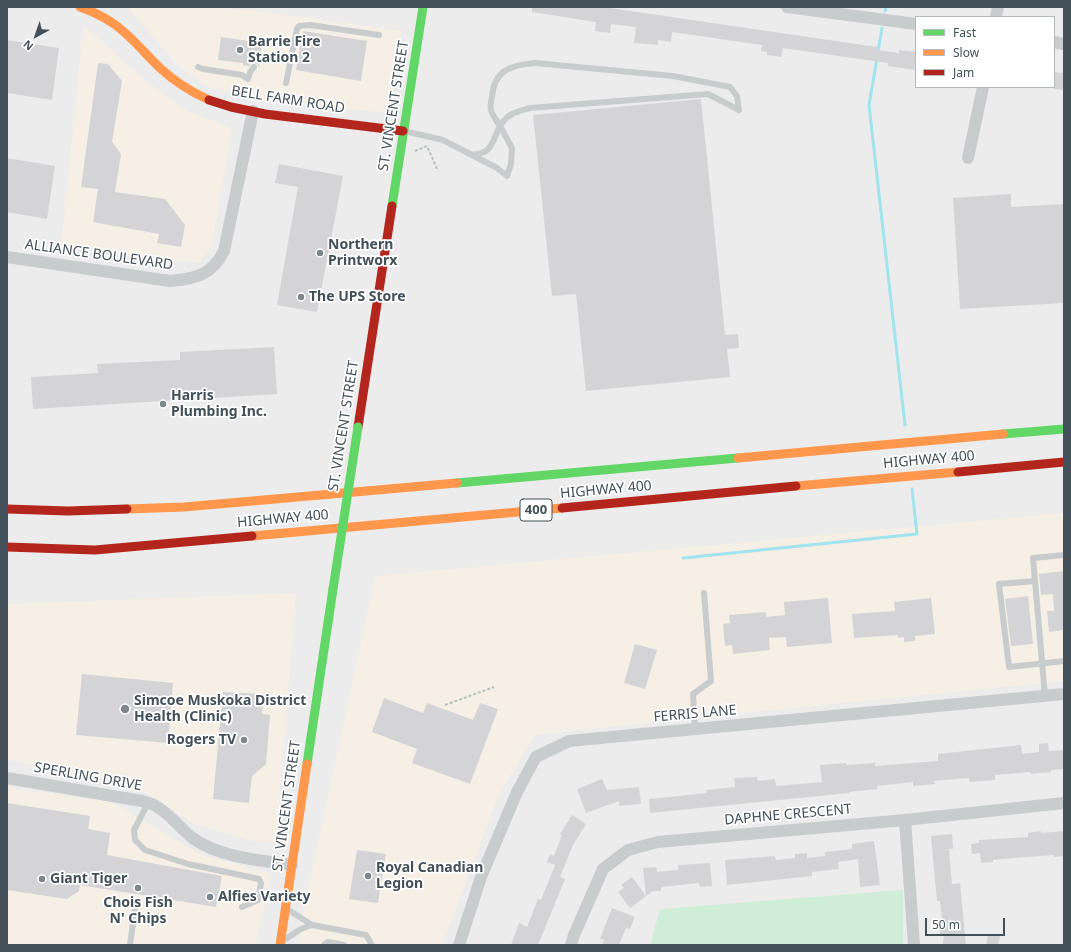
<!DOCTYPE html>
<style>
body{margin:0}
#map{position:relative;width:1071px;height:952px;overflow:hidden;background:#edecec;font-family:"Noto Sans",sans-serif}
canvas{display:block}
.frame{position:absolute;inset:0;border:8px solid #435059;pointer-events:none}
.legend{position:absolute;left:915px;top:16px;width:140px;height:72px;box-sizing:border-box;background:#fff;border:1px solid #b4b9bd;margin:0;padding:5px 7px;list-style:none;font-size:12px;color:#435059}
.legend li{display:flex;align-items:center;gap:8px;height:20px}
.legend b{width:20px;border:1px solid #b4b9bd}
.north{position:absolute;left:16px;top:16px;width:40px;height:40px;-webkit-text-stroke:3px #fff;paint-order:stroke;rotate:220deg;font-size:11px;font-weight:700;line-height:16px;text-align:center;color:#435059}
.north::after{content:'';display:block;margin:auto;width:14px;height:18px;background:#435059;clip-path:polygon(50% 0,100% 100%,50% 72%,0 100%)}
.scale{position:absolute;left:925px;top:918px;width:80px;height:18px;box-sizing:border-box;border:2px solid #435059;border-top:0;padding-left:5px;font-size:12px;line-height:14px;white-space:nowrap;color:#435059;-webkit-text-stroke:3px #fff;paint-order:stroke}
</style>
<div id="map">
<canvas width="1071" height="952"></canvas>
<div class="frame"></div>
<ul class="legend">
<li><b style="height:5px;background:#63d668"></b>Fast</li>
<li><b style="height:5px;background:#ff974d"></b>Slow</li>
<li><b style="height:5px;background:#b3261e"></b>Jam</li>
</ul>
<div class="north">N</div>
<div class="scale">50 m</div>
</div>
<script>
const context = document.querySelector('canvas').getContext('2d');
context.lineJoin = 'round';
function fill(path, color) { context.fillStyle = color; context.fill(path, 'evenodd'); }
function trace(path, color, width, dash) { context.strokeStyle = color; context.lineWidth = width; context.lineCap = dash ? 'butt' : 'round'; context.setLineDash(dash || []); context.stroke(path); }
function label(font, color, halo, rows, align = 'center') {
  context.font = font + ' "Noto Sans",sans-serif'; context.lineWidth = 3.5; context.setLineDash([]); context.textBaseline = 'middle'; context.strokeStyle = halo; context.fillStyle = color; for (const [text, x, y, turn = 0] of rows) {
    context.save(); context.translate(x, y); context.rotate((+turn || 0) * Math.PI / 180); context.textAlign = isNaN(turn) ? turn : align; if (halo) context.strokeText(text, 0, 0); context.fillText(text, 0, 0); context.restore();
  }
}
fill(new Path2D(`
 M127,7H215L281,14L401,31L393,97L387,113L267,101L209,87L177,65Z
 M83,27L95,34L145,81L191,112L232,128L212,246L199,263L61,247Z
 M1064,513V681L753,712L535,735L500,792L445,937L443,945H299L303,912L375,576Z
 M296,593L276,842L251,841L194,824L133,785L7,760V604Z
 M7,787L113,802L202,855L271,873L256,945H7Z`), '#f5efe6');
fill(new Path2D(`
 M903,890V945H650L660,909Z`), '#cfeed8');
trace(new Path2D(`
 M885,11L886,7
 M882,28L869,105L905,425
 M908,456L909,459
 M683,558L917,534L912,489`), '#a1e4ed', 3);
fill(new Path2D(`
 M532,7H603L877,47V50L899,53V50L916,52V70L888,66V63L783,48L781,57L767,55V52L761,51L762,45L672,32L671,42L658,40V45L634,43L636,27L611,24L610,33L595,31L596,22L532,12Z
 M303,31L367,41L361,81L296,70Z
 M249,35L263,37L259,68L258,65L255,63H252L249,66L243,65V63L218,60L221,37L248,41Z
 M7,40L59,48L52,100L7,93Z
 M98,63L108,64L122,81L112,142L121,154L115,192L165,199L185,225L181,247L157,243L159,234L93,222L98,189L81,187Z
 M1054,72L1064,73V90L1054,89Z
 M701,99L725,335L738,334L739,348L727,349L730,377L586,391L576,294L552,296L533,115Z
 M7,158L55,166L47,219L7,212Z
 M279,164L343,176L317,312L277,305L298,187L275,183Z
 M1011,194V207L1064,204V303L960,309L953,198Z
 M274,347L277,394L33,409L31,377L98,373L97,364L180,360V352Z
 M1064,571V630L1049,632L1047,611H1054L1053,594L1041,595L1039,574Z
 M1028,596L1033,644L1011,646L1005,599Z
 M828,598L832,643L787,647L786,637L769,638L770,650L733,654L732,645L725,646L723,624L730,623L729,615L766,612V617L785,615L784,602Z
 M931,598L935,634L915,636V641L904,642V637L898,638V635L854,638L852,614L895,611L894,602Z
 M635,644L657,650L645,689L624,683Z
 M82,674L173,683L168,743L76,735Z
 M223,692L264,694L262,714L270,715L266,764L252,776L249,803L213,799Z
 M384,698L423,713L427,703L473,720L480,703L498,709L470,784L412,763L417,749L372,732Z
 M1048,743L1049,751L1064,750V769L1051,770V772L1031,774L1030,772L995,775V780L970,782L969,778L934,781L935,784L913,786V782L877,786V789L849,792V793L650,813L649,799L707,793L706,790L735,787L734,778L757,777L758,781L775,779L776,786L822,782L820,765L846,763V765L875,763V766L938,761V754L1021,745L1022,754L1039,752V744Z
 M602,779L607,790L639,787L641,804L619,806V801L586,813L577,789Z
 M7,803L90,816L88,829L110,833L107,855L222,876L216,907L80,885L79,891L67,899L7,890Z
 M572,815L586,824L573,845L560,877L565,879L538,945H511L519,923L527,927L538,899L541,900L555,865L547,862L550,854L554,856L562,835L560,834Z
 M1041,831V833L1064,831V856L1054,857V855L1013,858L993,860V862L981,863L980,853L972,854L971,844L979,843V840L1028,837V833Z
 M952,834L953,849H949L952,884L960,883L966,945H943L944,934H940L939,920H942L940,901H937L931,836Z
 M874,841L880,885L860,887L858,859L838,862L839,869L812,872V876L727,885L725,860L775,856L776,860L795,858V854L807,853V858L825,856V852L852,849V844Z
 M357,850L386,854L378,903L349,899Z
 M710,863L712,886L700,887L699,883L661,887V891H653L630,908L618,892L624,888L621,885L632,877L646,896L643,868L656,867L657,872L678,870V865Z
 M612,908L635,917L630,929L626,928L619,945H602L604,940L600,939Z
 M988,934L1000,936L998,945H986Z`), '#d4d4d7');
trace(new Path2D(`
 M415,151L427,146L438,171
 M445,705L494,687`), '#b5c2bd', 2, [3, 2]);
trace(new Path2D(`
 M198,67L203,69L242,75L248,79L250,72L254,67
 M286,83L297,29L299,26L310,25L379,35
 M404,131L443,140L497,168L507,176L511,164L512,148L500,126C508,113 516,112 530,108L708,94L739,110
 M472,155C493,153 491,143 500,126C497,121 492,115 491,110C490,106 491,101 492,97C494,70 511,65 535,63L673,76L730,87L737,96L739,110
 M1035,581L999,584L1009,667L1064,661
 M1045,696L1033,558L1064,555
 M695,729L693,694L711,681L704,593
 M148,803L134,830L135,840L145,850L188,864L259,879L261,883L258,900L242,907
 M287,909L312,925L366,935L372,945
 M284,940L301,929L312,925
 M130,945L135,909
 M324,945L328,942L344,945`), '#c8cccd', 6);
trace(new Path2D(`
 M787,7L916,24
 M996,17L998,7
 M1054,42L1064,44
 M968,158L983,87
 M7,257L170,281C195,279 212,275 224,251L253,111
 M7,778L142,801C146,802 150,803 154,805C170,813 180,829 194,839C222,858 259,860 292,865
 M905,820L914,945
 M459,945L481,877L517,792L536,757L569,741L1064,694
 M571,945L574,935L603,869L628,850L658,842L905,820L1064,803`), '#c8cccd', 12);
trace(new Path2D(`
 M392,206L423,7
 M1003,434L1064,429
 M457,483L738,458
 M307,764L333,589`), '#63d668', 9);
trace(new Path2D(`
 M80,7C91,11 101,15 111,22C130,34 144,53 160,68C175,82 191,92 209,100
 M738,458L1003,434
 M796,486L958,472
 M127,509L184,507L457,483
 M252,536L562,508
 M280,945L307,764`), '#ff974d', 9);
trace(new Path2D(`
 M209,100L231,107L265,114L403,131
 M358,427L392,206
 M958,472L1064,462
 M562,508L796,486
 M7,509L68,511L127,509
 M7,547L95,550L252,536`), '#b3261e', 9);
trace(new Path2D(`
 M333,589L358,427`), '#63d668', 9);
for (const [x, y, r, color] of [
 [240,50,4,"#7e878c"],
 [320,253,4,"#7e878c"],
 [301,297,4,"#7e878c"],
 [163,404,4,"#7e878c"],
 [125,709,5,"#7e878c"],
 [244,740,4,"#7e878c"],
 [368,876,4,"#7e878c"],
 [42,879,4,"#7e878c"],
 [138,888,4,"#7e878c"],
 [210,897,4,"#7e878c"]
]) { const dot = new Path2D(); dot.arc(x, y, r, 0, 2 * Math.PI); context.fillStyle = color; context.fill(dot); trace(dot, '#fff', 1.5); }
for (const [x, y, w] of [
 [536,510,32]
]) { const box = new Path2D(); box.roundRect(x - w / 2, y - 11, w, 22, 3); context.fillStyle = '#fff'; context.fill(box); trace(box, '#435059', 1); }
label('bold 13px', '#435059', null, [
 ["400",536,510]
]);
label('bold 14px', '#435059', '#fff', [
 ["Barrie Fire",248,42],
 ["Station 2",248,58],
 ["Northern",328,245],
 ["Printworx",328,261],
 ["The UPS Store",309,297],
 ["Harris",171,396],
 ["Plumbing Inc.",171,412],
 ["Simcoe Muskoka District",134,701],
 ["Health (Clinic)",134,717],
 ["Rogers TV",236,740,"right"],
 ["Royal Canadian",376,868],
 ["Legion",376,884],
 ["Giant Tiger",50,879],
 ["Alfies Variety",218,897],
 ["Chois Fish",138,903,"center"],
 ["N' Chips",138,919,"center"]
], 'left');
label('14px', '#435059', '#fff', [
 ["BELL FARM ROAD",288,100,9],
 ["ST. VINCENT STREET",394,106,-81],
 ["ALLIANCE BOULEVARD",99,255,8],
 ["ST. VINCENT STREET",344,426,-81],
 ["HIGHWAY 400",929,460,-5],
 ["HIGHWAY 400",606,490,-5],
 ["HIGHWAY 400",283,519,-5],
 ["FERRIS LANE",695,714,-5],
 ["SPERLING DRIVE",88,777,10],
 ["ST. VINCENT STREET",287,806,-82],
 ["DAPHNE CRESCENT",788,815,-5]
]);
</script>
